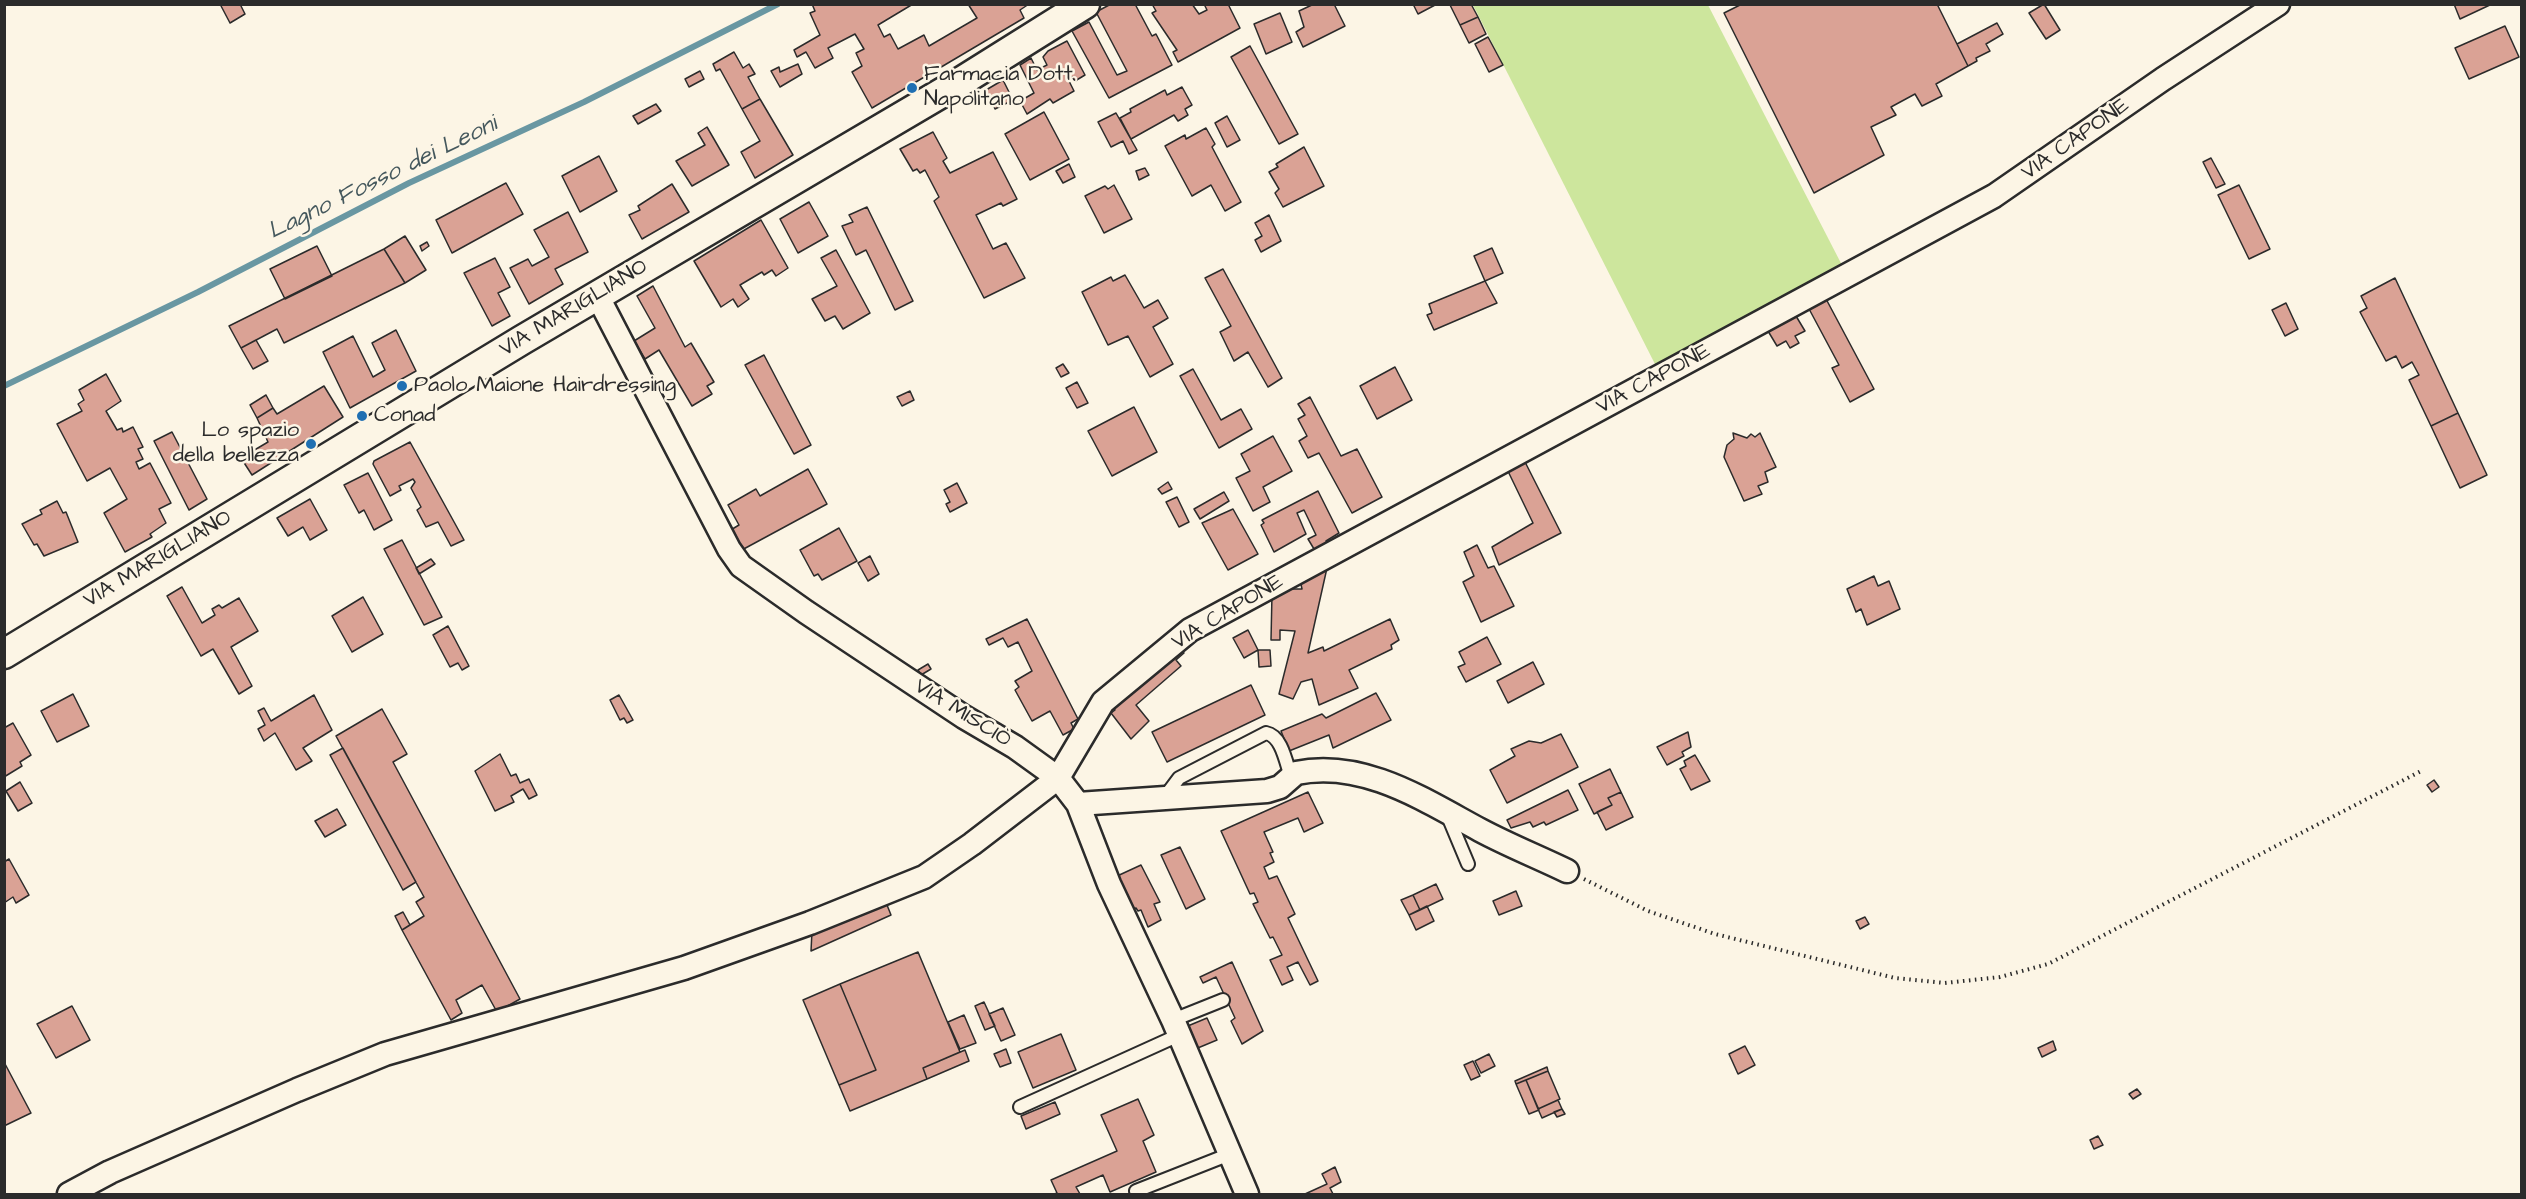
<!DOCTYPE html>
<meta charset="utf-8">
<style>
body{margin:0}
#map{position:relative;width:2526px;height:1199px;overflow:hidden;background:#fcf5e5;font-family:"Architects Daughter",sans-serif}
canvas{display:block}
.frame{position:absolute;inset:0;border:6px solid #2b2b2b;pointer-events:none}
</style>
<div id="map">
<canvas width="2526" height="1199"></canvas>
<div class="frame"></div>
</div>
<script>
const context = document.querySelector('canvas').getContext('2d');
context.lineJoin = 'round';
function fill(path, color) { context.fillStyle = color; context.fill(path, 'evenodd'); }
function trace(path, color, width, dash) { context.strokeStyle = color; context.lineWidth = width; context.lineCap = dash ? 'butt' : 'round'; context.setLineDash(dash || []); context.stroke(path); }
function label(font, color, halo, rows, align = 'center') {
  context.font = font + ' "Architects Daughter",sans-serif'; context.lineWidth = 5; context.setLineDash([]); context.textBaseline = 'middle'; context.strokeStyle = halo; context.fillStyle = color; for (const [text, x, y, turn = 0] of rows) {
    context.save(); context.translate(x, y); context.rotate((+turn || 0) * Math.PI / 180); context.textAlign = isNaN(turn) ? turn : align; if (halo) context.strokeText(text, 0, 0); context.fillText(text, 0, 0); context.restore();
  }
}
fill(new Path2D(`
 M1473,5H1708L1845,271L1659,372Z`), '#cde69d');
trace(new Path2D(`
 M4,386L198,292L409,183L584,102L778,4`), '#6997a2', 6);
const building = new Path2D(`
 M220,4H240L245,14L230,23Z
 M812,4H913L878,25L884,37L890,34L898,49L924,35L929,46L977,18L968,4H1029L1020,10L1024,18L872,108L852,72L862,66L856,53L864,49L855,34L828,48L833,58L815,68L806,52L797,57L794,50L820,35L810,13L815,11Z
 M1111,4H1135L1152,36L1156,34L1172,65L1109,98L1072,31L1089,22L1117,75L1127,71L1096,12Z
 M1152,4H1192L1199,14L1207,10L1204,4H1228L1240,28L1178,62L1173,52L1177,50L1152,13L1156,11Z
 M1314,4H1334L1345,26L1303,47L1296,32L1304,27L1299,11Z
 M1413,4H1437L1418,14Z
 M1471,4L1478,17L1460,25L1450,5Z
 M1742,4H1937L1968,66L1936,84L1942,96L1922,106L1915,94L1891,107L1896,115L1871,127L1884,155L1814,193L1724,13Z
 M2044,4L2060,30L2046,39L2029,13Z
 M2454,4H2492L2460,19Z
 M1280,13L1292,42L1266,54L1254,24Z
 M1478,17L1486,34L1469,43L1460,25Z
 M1997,23L2003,34L1986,44L1990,51L1976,58L1977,61L1968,66L1957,44Z
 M2505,26L2519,57L2469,79L2455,48Z
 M1488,37L1503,65L1489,72L1475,44Z
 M1067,41L1085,75L1075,81L1072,77L1068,79L1074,91L1053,103L1050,99L1027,114L1020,101L1034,93L1020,65L1031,58L1037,70L1047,65L1043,57L1048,51Z
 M1250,46L1298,134L1279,144L1231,57Z
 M734,52L743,68L749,64L755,74L748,77L760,99L742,109L720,69L716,71L713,64Z
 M798,64L802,74L780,87L771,71L779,67L780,72Z
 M700,71L704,79L689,87L685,79Z
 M1003,80L1013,100L995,109L986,90Z
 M1182,87L1192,105L1185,109L1188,115L1178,121L1174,115L1131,139L1120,118L1131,112L1130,109L1165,90L1167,95Z
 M760,99L793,155L755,178L741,152L760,141L742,109Z
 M656,104L661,111L638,124L633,116Z
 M1044,112L1069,159L1030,180L1005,134Z
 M1116,113L1137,150L1129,154L1123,141L1111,147L1098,122Z
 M1227,116L1240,140L1227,147L1215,123Z
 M707,127L729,165L692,186L676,161L705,145L698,133Z
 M1206,128L1215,144L1212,147L1241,202L1225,211L1211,185L1192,196L1165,146L1185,135L1186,139Z
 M933,132L947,158L943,161L950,173L993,152L1017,199L1003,206L1001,203L976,215L993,249L1006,243L1025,278L984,298L934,201L939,197L925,170L920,173L917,169L913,171L900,149Z
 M1304,147L1324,186L1283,207L1275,193L1279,189L1269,172L1278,167L1276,164Z
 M599,156L617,191L580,212L562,176Z
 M2211,158L2225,184L2216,188L2203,162Z
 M1069,164L1075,177L1063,183L1056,171Z
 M1145,168L1149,175L1139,180L1136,171Z
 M506,183L523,214L452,253L436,220Z
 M672,184L689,212L642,239L629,215L640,210L638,206Z
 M1114,185L1132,219L1104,233L1085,196L1105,186L1108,189Z
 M2239,185L2270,249L2249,259L2218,195Z
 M809,202L828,236L798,253L780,219Z
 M867,207L913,301L895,310L866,250L856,255L842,226L853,222L849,215Z
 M568,212L588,252L555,269L563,284L529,304L510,268L528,259L532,266L549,257L534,230Z
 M1269,215L1281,241L1261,252L1255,240L1262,236L1255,223Z
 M761,220L788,268L776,276L772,270L764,275L762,272L740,285L749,299L738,307L733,299L721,307L694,261Z
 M405,236L426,270L405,283L384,249Z
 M427,242L429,246L422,251L420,246Z
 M317,246L332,276L285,299L270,269Z
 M1492,248L1503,273L1485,281L1474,256Z
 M384,249L405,283L284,343L277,329L241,348L229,326Z
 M836,250L870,313L843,329L835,316L825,321L812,299L837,286L821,258Z
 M495,258L510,287L498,293L510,316L492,326L464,273Z
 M1223,269L1282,378L1268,387L1248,352L1234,361L1220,332L1231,326L1205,278Z
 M1125,275L1144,308L1158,300L1168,318L1153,327L1173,364L1150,377L1128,336L1108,345L1082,292L1111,277L1113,281Z
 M2395,278L2458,413L2431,426L2409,380L2419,375L2412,362L2402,368L2396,356L2386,361L2360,312L2367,308L2361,296Z
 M1485,281L1497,303L1434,330L1427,315L1432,313L1429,304Z
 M653,286L685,347L691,343L714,382L707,386L712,394L692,406L659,350L645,359L634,341L655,328L637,296Z
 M1825,297L1874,389L1850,402L1832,368L1839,365L1808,307Z
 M2286,303L2298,329L2285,336L2272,310Z
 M1796,316L1805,331L1795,336L1799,343L1790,348L1786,341L1777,346L1768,331Z
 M396,330L416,371L350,408L323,352L353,336L373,377L385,370L372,343Z
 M256,340L268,361L253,369L241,348Z
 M764,355L811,445L794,454L745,365Z
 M1063,364L1069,373L1061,377L1056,368Z
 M1395,367L1412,400L1377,419L1360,386Z
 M1193,369L1221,420L1241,409L1252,429L1219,448L1180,376Z
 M106,374L121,401L106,411L117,430L122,428L123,432L133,427L143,447L138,449L143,459L136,462L139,469L150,463L171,503L159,509L166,523L150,534L152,537L125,552L104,513L127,499L110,468L87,481L57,424L82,411L78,404L84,400L79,390Z
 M1077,382L1088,403L1077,408L1066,388Z
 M324,386L343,417L252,475L241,458L268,442L257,418L273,408L277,414Z
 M910,391L914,400L902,406L897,397Z
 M266,395L273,408L257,418L250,405Z
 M1310,397L1341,456L1357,449L1382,497L1352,513L1319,453L1308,458L1299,441L1307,436L1298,419L1305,415L1298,404Z
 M1134,407L1157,452L1112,476L1088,431Z
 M2458,413L2487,475L2460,488L2431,426Z
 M172,432L207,499L189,510L154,441Z
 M1733,433L1747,438L1751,434L1755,437L1760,433L1776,467L1765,472L1768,482L1758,486L1762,494L1744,501L1724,457L1727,445L1734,439Z
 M1273,436L1292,471L1263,487L1270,502L1253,511L1236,478L1250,471L1241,454Z
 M410,442L464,540L451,546L438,522L426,527L417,510L421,507L411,488L415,482L413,479L399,486L401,490L390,496L373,464L374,461Z
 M1522,456L1561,533L1499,565L1492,547L1533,523L1505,465Z
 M808,469L827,504L740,551L729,531L739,525L728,505L756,489L760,496Z
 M368,473L392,520L374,530L364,510L359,513L344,485Z
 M1168,482L1172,489L1162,494L1158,489Z
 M957,483L967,503L950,512L946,504L950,502L944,490Z
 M1318,491L1339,533L1326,541L1330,547L1317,554L1308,539L1316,535L1304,510L1297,513L1306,534L1274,552L1261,525L1264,523L1262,520Z
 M1224,492L1229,501L1200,519L1194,509Z
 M1177,497L1189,522L1179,527L1166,502Z
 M310,499L327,530L310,540L303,527L288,536L277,518Z
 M57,501L63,513L66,512L78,542L44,556L37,544L34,545L22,524L42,514L40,510Z
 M1233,509L1258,554L1228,570L1202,523Z
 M839,528L857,561L822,580L818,574L814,576L800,550Z
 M402,540L442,617L424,625L384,549Z
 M1477,545L1488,568L1494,566L1514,606L1481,622L1463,582L1474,576L1464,552Z
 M870,556L879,574L868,581L858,563Z
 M431,559L435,564L419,574L416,568Z
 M1329,559L1308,653L1323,647L1324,651L1390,619L1399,640L1391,645L1392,649L1349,670L1358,688L1319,705L1312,679L1301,682L1293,699L1279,694L1295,631L1280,630V640H1271L1272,594L1281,589H1302L1299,575Z
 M1874,576L1878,586L1889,581L1900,609L1867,625L1861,609L1856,612L1847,589Z
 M182,587L202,623L215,615L212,609L219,605L222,608L239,598L258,631L231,647L252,686L239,694L213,649L201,656L167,596Z
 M363,597L383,634L352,652L332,616Z
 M1027,619L1078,719L1071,723L1074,729L1063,735L1050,711L1032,721L1015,690L1019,687L1015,681L1032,671L1018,642L1008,647L1003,638L989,645L986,639Z
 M448,626L469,666L462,670L458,663L450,667L433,635Z
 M1248,630L1258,650L1244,658L1233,638Z
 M1487,637L1501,664L1466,682L1458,667L1465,664L1459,652Z
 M1178,647L1184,653L1176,660L1181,666L1136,705L1149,721L1131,739L1111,713L1115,710L1110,704Z
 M1258,650H1270L1271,666L1259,667Z
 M1533,662L1544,684L1508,703L1497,681Z
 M928,664L931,669L921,675L918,670Z
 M1251,685L1265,715L1167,762L1152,732Z
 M1376,693L1391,720L1333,748L1329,735L1289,751L1281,731L1322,714L1326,718Z
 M73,694L89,726L57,742L41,711Z
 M314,695L332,730L303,748L312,761L296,770L275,733L264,741L258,729L265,725L258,711L264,708L271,721Z
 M619,695L633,720L627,723L624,718L620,720L610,700Z
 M382,709L407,754L393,762L520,999L497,1012L482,985L456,1000L462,1013L451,1020L402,930L424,916L416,902L424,897L336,736Z
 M13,723L31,755L20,762L22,766L4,777V728Z
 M1688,732L1691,747L1682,752L1684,756L1667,765L1657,747Z
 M1561,734L1578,767L1507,803L1490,770L1515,756L1511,749L1529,741L1541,743Z
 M343,748L416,882L403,890L330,755Z
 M500,754L511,776L516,774L520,783L529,779L537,795L529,799L523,789L511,796L514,802L495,811L475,771Z
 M1695,755L1710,781L1691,790L1680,769L1686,766L1684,761Z
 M1610,769L1621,792L1608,798L1612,805L1594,814L1579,784Z
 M2434,780L2439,787L2432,792L2427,785Z
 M20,782L32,803L18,811L6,791Z
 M1568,790L1578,810L1546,825L1544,822L1533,827L1530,822L1511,828L1507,820Z
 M1308,792L1323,823L1304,832L1298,818L1264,832L1273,852L1270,853L1274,862L1264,867L1269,879L1277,876L1295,914L1288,918L1318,981L1310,985L1298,962L1287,967L1293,980L1282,985L1270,960L1282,955L1273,937L1270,938L1253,904L1258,902L1254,893L1250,894L1221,831Z
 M1621,792L1633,817L1606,830L1597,812L1612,805L1608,798Z
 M337,809L346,825L325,837L315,821Z
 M1180,847L1205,899L1186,909L1161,855Z
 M9,859L29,895L16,903L13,897L4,903V862Z
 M1141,865L1160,902L1154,904L1161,920L1148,927L1141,910L1138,911L1136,908L1130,910L1115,877Z
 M1436,884L1443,899L1420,910L1413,895Z
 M1516,891L1522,906L1499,915L1493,901Z
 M1413,895L1420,910L1409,915L1401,900Z
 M885,900L891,915L811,951L812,931Z
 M1427,906L1434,921L1416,930L1409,915Z
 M403,912L410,925L402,930L395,916Z
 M1865,917L1869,924L1860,929L1856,921Z
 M918,952L960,1052L923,1068L927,1079L850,1111L839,1085L876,1070L840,984Z
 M1232,962L1263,1031L1242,1044L1231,1021L1235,1018L1216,977L1203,983L1200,977Z
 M840,984L876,1070L839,1085L803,1000Z
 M984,1002L995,1026L985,1030L975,1006Z
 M72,1006L90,1040L56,1058L37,1024Z
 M1003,1008L1015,1035L1001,1041L989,1014Z
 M964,1015L976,1043L960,1049L948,1022Z
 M1207,1018L1217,1040L1193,1050L1183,1028Z
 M1061,1034L1076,1070L1033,1088L1018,1052Z
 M2053,1041L2056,1050L2042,1057L2038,1048Z
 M1745,1046L1755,1065L1738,1074L1729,1054Z
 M1006,1049L1011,1063L1000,1067L994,1054Z
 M965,1050L969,1061L927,1079L923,1068Z
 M1489,1054L1495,1066L1481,1073L1475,1061Z
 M1473,1061L1480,1076L1471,1080L1464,1065Z
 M4,1062L31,1113L4,1126Z
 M1547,1067L1548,1071L1516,1084L1515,1081Z
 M1548,1071L1560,1099L1538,1109L1526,1080Z
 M1526,1080L1539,1110L1529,1114L1516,1084Z
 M2137,1089L2141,1094L2133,1099L2129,1094Z
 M1138,1099L1154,1135L1143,1141L1156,1172L1110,1192L1103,1175L1076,1187L1080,1194H1054L1057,1193L1051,1180L1117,1151L1101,1115Z
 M1558,1100L1562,1109L1542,1118L1538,1109Z
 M1055,1102L1060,1114L1026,1129L1021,1116Z
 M1562,1109L1565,1114L1557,1117L1554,1112Z
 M2098,1136L2103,1145L2094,1149L2090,1140Z
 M1335,1167L1341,1182L1330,1188L1333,1194H1305L1327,1184L1322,1174Z`);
fill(building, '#daa295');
trace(building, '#2b2b2b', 1.5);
const service = new Path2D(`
 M1164,798L1179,778L1266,733C1282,736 1286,763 1291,777
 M1454,814L1450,821L1468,864
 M1173,1020L1223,1000
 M1020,1107L1179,1035
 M1136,1191L1230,1154`);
const minor = new Path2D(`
 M597,295L729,549L741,566L806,612L964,717L1015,747L1058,778L1078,804L1109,884L1173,1020L1247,1194
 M1078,804L1267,791L1280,787L1296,773C1363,759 1424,800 1480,830C1508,845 1538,857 1567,871
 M69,1194L110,1172L297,1090L385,1054L684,968L810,923L924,877L972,844L1058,778L1103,702L1190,630L1994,196L2163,79L2278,4`);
const tertiary = new Path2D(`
 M4,654L522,340L962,81L1085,4`);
trace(service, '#2b2b2b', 16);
trace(minor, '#2b2b2b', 27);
trace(tertiary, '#2b2b2b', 33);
trace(new Path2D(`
 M1584,879L1648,911L1715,934L1895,978L1945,983L2000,977L2048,964L2423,770`), '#2b2b2b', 4, [1.5, 4.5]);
trace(service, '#fcf5e5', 12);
trace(minor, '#fcf5e5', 22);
trace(tertiary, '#fcf5e5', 28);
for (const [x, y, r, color] of [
 [912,88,6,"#1f6fb2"],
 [402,386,6,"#1f6fb2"],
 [362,416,6,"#1f6fb2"],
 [311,444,6,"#1f6fb2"]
]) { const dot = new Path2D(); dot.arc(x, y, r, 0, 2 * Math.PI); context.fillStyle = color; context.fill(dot); trace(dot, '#fcf5e5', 2); }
label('22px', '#2b2b2b', '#fcf5e5', [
 ["Farmacia Dott.",924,75],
 ["Napolitano",924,100],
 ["Paolo Maione Hairdressing",414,386],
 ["Conad",374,416],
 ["Lo spazio",299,431,"right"],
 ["della bellezza",299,456,"right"]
], 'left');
label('22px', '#2b2b2b', '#fcf5e5', [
 ["VIA CAPONE",2076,140,-35],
 ["VIA MARIGLIANO",574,309,-31],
 ["VIA CAPONE",1654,380,-28],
 ["VIA MARIGLIANO",158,560,-31],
 ["VIA CAPONE",1228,613,-31],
 ["VIA MISCIÒ",962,714,32]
]);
label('italic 24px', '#45585d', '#fcf5e5', [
 ["Lagno Fosso dei Leoni",383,179,-26]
]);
</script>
